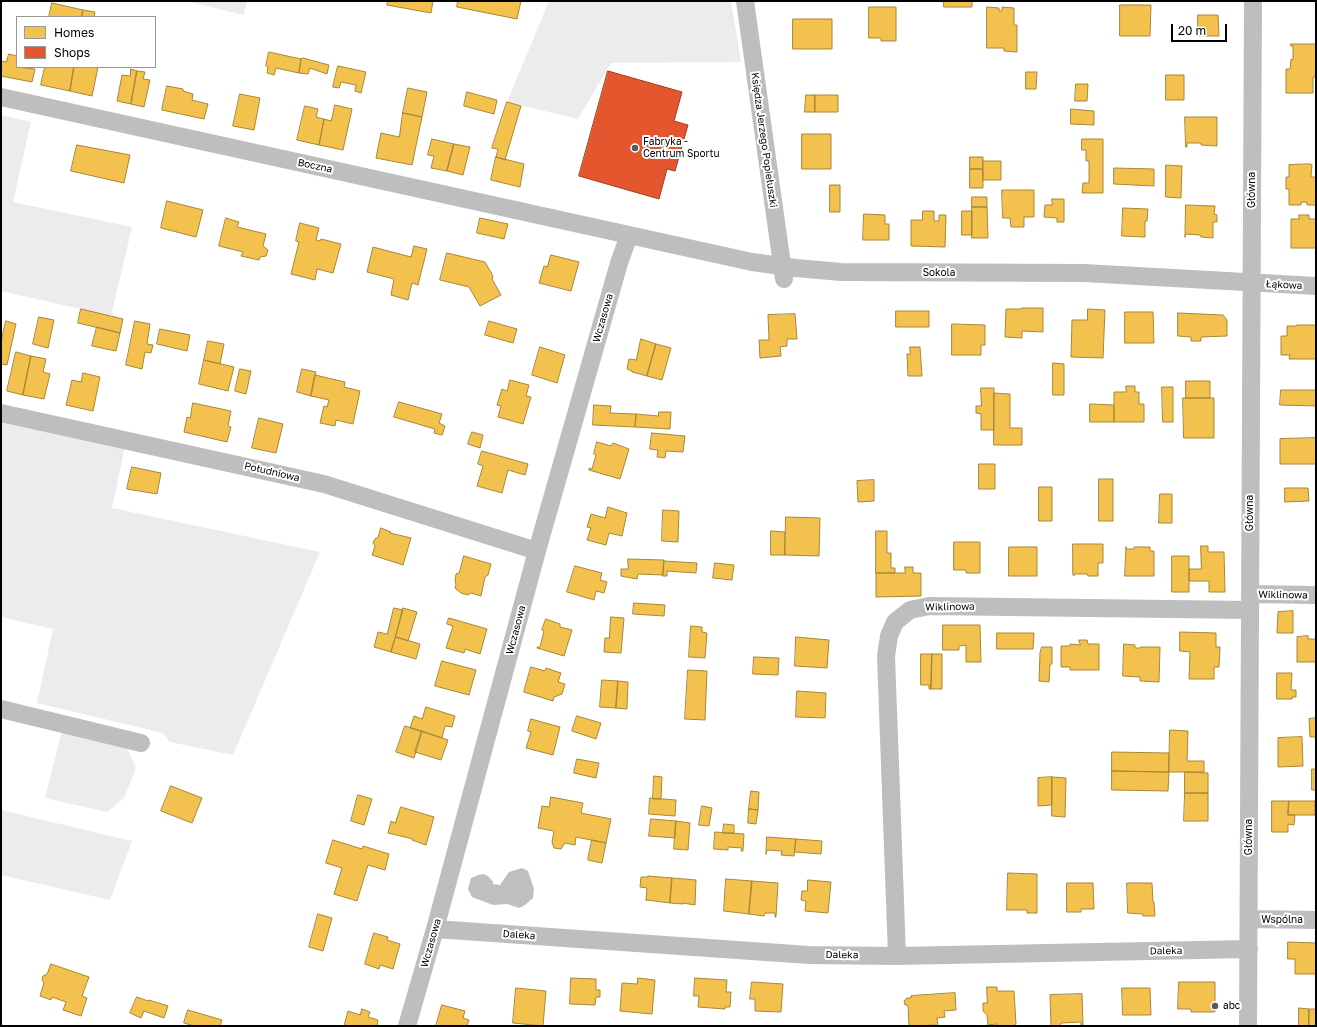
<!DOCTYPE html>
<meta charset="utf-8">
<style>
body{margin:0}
#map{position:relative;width:1317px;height:1027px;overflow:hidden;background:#fff;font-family:"Golos Text",sans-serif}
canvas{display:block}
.frame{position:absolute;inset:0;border:2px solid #000;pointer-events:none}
.legend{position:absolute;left:16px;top:16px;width:140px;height:52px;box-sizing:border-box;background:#fff;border:1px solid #999;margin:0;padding:5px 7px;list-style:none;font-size:12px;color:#000}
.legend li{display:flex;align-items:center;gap:8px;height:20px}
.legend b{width:20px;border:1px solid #999}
.scale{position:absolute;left:1171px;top:24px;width:56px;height:18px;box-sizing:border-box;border:2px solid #000;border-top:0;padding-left:5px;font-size:12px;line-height:14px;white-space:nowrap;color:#000;-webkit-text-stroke:3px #fff;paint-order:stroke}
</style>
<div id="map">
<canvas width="1317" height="1027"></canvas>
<div class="frame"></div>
<ul class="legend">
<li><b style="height:11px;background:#f2c14e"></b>Homes</li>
<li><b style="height:11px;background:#e4572e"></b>Shops</li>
</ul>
<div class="scale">20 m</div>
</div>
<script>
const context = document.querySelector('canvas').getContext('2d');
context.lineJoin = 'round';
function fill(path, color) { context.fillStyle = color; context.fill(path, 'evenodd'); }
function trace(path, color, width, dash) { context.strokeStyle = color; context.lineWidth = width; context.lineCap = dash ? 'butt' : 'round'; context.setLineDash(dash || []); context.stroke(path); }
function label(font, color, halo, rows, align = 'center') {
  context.font = font + ' "Golos Text",sans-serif'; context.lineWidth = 4; context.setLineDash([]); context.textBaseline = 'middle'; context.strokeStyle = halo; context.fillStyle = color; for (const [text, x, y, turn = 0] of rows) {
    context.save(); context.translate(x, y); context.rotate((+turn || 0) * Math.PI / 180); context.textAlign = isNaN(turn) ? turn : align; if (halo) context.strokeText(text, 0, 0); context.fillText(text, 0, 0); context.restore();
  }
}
fill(new Path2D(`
 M186,1H247L244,15Z
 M549,1H731L741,62L611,63L578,119L507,102Z
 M1,115L31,122L13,202L132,227L111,316L1,291Z
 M1,421L125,446L112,508L320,552L233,755L170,742L163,733L37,703L53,629L1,617Z
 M62,731L127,748L136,768L124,798L107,812L45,798Z
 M1,810L132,841L110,900L1,875Z`), '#ececec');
fill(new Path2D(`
 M522,868L528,871L534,889L533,898L525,905L519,908L507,904L493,905L472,897L468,889L471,878C482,873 486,872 493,882V884L500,885L509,872Z`), '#bfbfbf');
const homes = new Path2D(`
 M388,1H433L431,13L387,5Z
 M458,1H521L517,19L457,7Z
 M944,1H972V7H944Z
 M52,3L83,10L82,17H49Z
 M1120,5H1151L1150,36H1120Z
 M869,7H896V41H881V38H869Z
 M987,7L999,8V11H1002V7L1014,8V25H1017V52L1004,51V48H987Z
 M83,10L95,12L94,17H82Z
 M1198,15H1218L1219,36H1198Z
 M793,19H832V49H793Z
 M1291,44H1316V77H1313V93H1286V69H1290L1291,59L1293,60V46H1291Z
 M269,52L301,59L299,73L276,68L274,75L267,73L268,67L266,66Z
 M9,54L17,56V67L35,69L32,82L1,76V61L6,62Z
 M303,58L329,65L327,74L310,68L308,74L299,73L301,59Z
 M338,66L366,72L361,93L355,91L356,85L341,82L339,88L333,87Z
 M45,67H74L70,91L41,85Z
 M74,67H98L92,96L70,91Z
 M131,69L137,71L131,104L117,101L122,75L130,76Z
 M137,71L145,72L143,79L150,80L144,107L131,104Z
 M1026,72H1037L1036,89H1026Z
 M1166,75H1184V100H1166Z
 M1076,84H1088L1087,101H1075Z
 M167,86L183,89V91L193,94L192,100L208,104L204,119L162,110Z
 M408,88L427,92L422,117L403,113Z
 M467,92L497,100L494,114L464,106Z
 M240,94L260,98L254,130L233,126Z
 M806,95H815V112H805Z
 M815,95H838V112H815Z
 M507,102L521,106L505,160L496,157L498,149L492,148Z
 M335,105L352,109L343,150L319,145L324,119L331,121Z
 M305,106L318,109L316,117L324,119L319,145L297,140Z
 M1071,109L1094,111V125L1071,124Z
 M403,113L422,117L412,165L376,158L381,133L399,137Z
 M1185,117H1217V146L1201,145V143H1187V147H1186Z
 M802,134H831V169H802Z
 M432,139L454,144L447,171L431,168L434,156L428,155Z
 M1082,139H1103V193H1082L1083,183H1089V161H1086V150H1082Z
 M454,144L470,147L463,175L447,171Z
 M77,145L130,155L124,183L71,171Z
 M496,157L524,164L520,187L491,180Z
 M970,157H983V169H970Z
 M983,161H1001V180H983Z
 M1310,164L1312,165L1311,177H1316V205H1307V202H1301V205H1289V189H1286V177H1289V165Z
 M1166,165L1182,166L1181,198L1166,197Z
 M1114,168L1154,169V186L1114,184Z
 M970,169H983V188H970Z
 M830,185H840V212H830Z
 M1002,190H1034V217H1024V227H1011L1010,218H1003Z
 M972,197H987V207H972Z
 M1052,199H1064V222H1057V218L1044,217L1045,205H1052Z
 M167,201L203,210L196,237L161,228Z
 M1186,205L1215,206L1214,214L1217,215V222H1213V238L1201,237L1200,235L1186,234L1185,237Z
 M972,207H987L988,238H972Z
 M1123,208L1148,209L1147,221H1145V237L1122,236Z
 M923,211H934V221H939V215H946L945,247L911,246V220H922Z
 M962,211H972V235H962Z
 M864,214L885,215V224H889V240H863Z
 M1299,215H1309V219H1316V248H1291V219H1299Z
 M226,218L239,222L237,227L266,234L263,246L268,250L266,256L260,257L259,260L241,256L243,252L219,246Z
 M480,218L508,224L504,239L477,233Z
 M300,223L319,228L316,240L320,241L321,239L341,244L333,273L317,269L315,280L291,274L299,242L296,241Z
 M414,246L427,249L418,285L412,283L408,300L391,295L394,279L367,272L373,247L411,257Z
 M447,253L485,262L493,276L492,279L501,295L480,306L469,287L440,280Z
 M551,255L579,262L571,291L539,283L544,266L547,267Z
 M1022,308H1043V332L1022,331V338L1005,337L1006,309H1021Z
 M81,309L123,319L120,333L78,323Z
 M1088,309L1105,310L1103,358L1071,357L1072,320H1087Z
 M896,311H929V327H896Z
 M1125,312H1153L1154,343H1125Z
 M1178,313L1223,315L1227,320V336L1201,337V341H1191V337L1178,336Z
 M795,314L797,339H787V346L780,347L781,356L760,358L759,340H769L768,315Z
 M39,317L54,320L48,348L33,344Z
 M6,321L16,324L7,365L1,364V342Z
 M135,321L150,324L147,344L153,345L151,353L145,352L142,369L126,365Z
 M489,321L517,329L513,343L485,335Z
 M952,324L985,325V345H981V355H952Z
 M1297,325H1316V359H1289L1290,355H1281V336H1287V326H1296Z
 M97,327L120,333L116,351L92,346Z
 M160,329L190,335L187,351L157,344Z
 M641,339L656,344L647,376L632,372V371L627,369L629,359L636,360Z
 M208,341L224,344L220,364L204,360Z
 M656,344L671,348L662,380L647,376Z
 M540,347L565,355L557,383L532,375Z
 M910,347H920L922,376H908L907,354H910Z
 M16,352L31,356L23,395L7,391Z
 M31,356L46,359L43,372L50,374L44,399L23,395Z
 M204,360L234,367L228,391L199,384Z
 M1053,363L1064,364V395H1053Z
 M240,369L251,371L246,394L235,391Z
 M302,369L316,372L311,396L297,392Z
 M83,373L100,377L93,411L66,405L72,380L81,382Z
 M315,375L345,382L344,387L360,391L353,424L336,420L335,426L320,423L324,406L327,407L329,400L311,396Z
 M510,380L529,385L526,396L531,397L523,424L498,417L501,406L497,405L502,389L507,391Z
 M1186,381H1210V398H1186Z
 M1126,386H1135V392H1139V404H1144V422H1114V392H1126Z
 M1162,387H1173V422H1163Z
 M981,388H994V430H981V414L976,413V406H981Z
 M1281,390H1316V406L1280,405Z
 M994,393L1010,394V428H1022V445H994Z
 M1183,398H1214V438H1184Z
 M399,402L442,414L439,423L445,426L442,435L434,433L435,429L394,417Z
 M193,403L231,411L228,426L231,427L227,442L184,432L187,417L190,418Z
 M1090,404L1114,405V422H1090Z
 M594,405L611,406L610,413L636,414L635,427L593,425Z
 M659,412H671L670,429L635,427L636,414L658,416Z
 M259,418L283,424L276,453L252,448Z
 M472,432L483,435L480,448L468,444Z
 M652,433L685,436L683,452L666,451L665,458L657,457L658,450L650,449Z
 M1316,438V464H1280V439Z
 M597,442L611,446L613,443L629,449L620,479L589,470V468L592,469L596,455L594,454Z
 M482,451L528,464L525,475L508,470L502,493L477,486L483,466L478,464Z
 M979,464H995V489H979Z
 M132,467L161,473L157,494L127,489Z
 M1099,479H1113V521H1099Z
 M874,480V501L858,502L857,481Z
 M1039,487H1052V521H1039Z
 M1285,488H1308L1309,501L1285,502Z
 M1160,494H1172V523H1159Z
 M608,507L627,513L622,536L609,533L606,545L587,540L591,528L587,527L591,514L605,518Z
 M663,510L679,511L678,542L662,541Z
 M786,517L820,518L819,556L785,555Z
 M381,528L391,532L390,533L411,538L403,565L372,555L375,546L373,543L375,539L378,537Z
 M771,531L785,532V555H771Z
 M876,531H887V553H891V568H895V573H876Z
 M954,542H980V573H966V570H954Z
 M1073,544H1103V563H1098V576H1088L1087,574H1074V576L1073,575Z
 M1201,546H1208V552H1224L1225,592H1209V581H1189V569H1201Z
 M1009,547H1037V576H1009Z
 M1126,547V549H1134V547H1150V551H1154V576H1125Z
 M464,556L491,564L488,575L485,577L481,596L471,593L468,595L461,593L455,588L456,584L455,581L456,574L459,573Z
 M1172,556H1189V592H1172Z
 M628,559L664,560L663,575L638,574L637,579L621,576V569H628Z
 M664,561L697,563L696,573L667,571V576H663Z
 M715,563L734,565L732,580L713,578Z
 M575,566L602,573L600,580L607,582L604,593L596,591L594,600L567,592Z
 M905,567H913V573H921V596L876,597V573H905Z
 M634,603L665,605L664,616L633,614Z
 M394,608L403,610L391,652L374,647L378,632L387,634Z
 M403,608L417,612L408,641L396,637Z
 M1293,611V633H1277L1278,612Z
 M611,617L624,618L621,653L604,652L605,638H609Z
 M449,618L487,629L480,654L465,649L464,653L446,648L453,626L447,624Z
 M546,619L560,624V627L572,630L564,656L537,648V647H540L544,631L542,630Z
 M943,625H980L981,662H966V645L959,646V650H943Z
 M691,626L702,627V632L707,633L705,658L689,657Z
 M1180,632L1216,633V647H1220L1219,667H1214V679H1189L1190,652L1180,651Z
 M997,633H1034L1033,649H997Z
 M1308,636V639H1316V662H1297V637Z
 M396,637L420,644L416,659L391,652Z
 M796,637L829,640L827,668L795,666Z
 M1079,640H1087L1088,644H1099V670H1070V667H1061V646H1070V644L1080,645Z
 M1124,644L1135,645V648H1140L1141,647H1160L1159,682L1140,681V677L1123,676Z
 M1042,647H1052V664H1050L1049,682L1039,681L1040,653Z
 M921,654H932L931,689H929V685H921Z
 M932,654H942V689H931Z
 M754,657L779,658L778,675L753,674Z
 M442,661L476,670L469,695L435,686Z
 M531,667L545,671L546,668L561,673L558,682L565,684L562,694L554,697L553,701L524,692Z
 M688,670L707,671L705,720L685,719Z
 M1277,673H1292L1291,690H1296V697H1292V699H1277Z
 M602,680L618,681L616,708L600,707Z
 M618,681L628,682L627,709L616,708Z
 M797,691L826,693L825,718L796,717Z
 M426,707L455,716L452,727L445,726L442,738L410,728L414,716L422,719Z
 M577,716L601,723L596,739L572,731Z
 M1316,718V737H1310L1309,719Z
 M531,719L560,727L553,755L526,748L531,732L528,731Z
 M405,726L422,731L414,758L396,752Z
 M1170,730L1188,731L1187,761H1204V772H1169Z
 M422,731L448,740L441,760L415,752Z
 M1302,737L1303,766L1278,767V738Z
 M1112,752L1169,753V772L1112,771Z
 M577,759L599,763L596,778L574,773Z
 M1312,769H1316V790H1312Z
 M1112,771L1169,772L1168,791L1112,790Z
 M1185,772L1208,773V793H1185Z
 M654,776L662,777L661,799H653Z
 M1052,777L1066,778L1065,817L1052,816Z
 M1052,777V805L1038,806V778Z
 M171,786L202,798L192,823L161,811Z
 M751,791L759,792L758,810L749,809Z
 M1185,793H1208V821H1184Z
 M358,795L372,799L364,825L351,821Z
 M551,797L583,803L581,813L611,819L606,843L576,837L575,845L565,843L561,849L554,848L552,842L554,831L538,828L542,806L549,807Z
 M650,798L676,800L675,816L649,814Z
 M1272,801H1289L1288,815H1295L1294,825L1288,824V832H1272Z
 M1289,801H1315V815H1288Z
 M702,806L712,808L709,826L699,825Z
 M401,807L434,817L426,845L412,840L413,839L388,833L391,821L395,823Z
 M749,809L758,810L756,824L748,823Z
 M651,819L676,821L675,838L649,836Z
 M676,821L690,823L688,850L674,849Z
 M724,824L734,825V833H723Z
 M715,832L744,834L743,851H741L742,848L728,847V850L714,849Z
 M767,837L796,839L794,856L781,855L782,851L767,850L766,854Z
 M796,839L822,841L821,854L795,852Z
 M333,840L362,849L363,846L389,854L385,870L368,865L357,901L334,894L342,868L326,863Z
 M592,840L606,843L602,863L588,860Z
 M1008,873L1037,874V913H1027V910H1007Z
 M648,876L672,878L670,903L647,900L646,901L647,888L640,887L641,877H648Z
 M672,878L696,880L695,905L683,903V904L670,903Z
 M726,879L752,881L749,914L724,911Z
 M808,880L831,882L828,913L805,911L806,901L801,900L802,891H807Z
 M752,881L778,883L776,917H775V913H765L764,916L749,914Z
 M1067,883H1093L1094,909H1081V912H1067Z
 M1127,883H1152L1153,902H1154L1155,916H1143V914L1128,913Z
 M318,914L332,918L323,951L309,947Z
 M374,933L388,937L387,940L400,944L393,969L380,965L379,969L365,964Z
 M1288,942L1316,943V974H1295V959H1288Z
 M51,964L89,977L82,996L87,998L81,1016L63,1010L66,1002L52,997L51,1000L40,996L44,983L42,980L43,976L47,974Z
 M571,978L596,979V990H600V997H596L595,1005L570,1004Z
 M638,978L655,980L652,1014L620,1011L622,983L637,984Z
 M695,978L727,980L726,992H731L730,1007H725V1009L698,1007L699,996H694Z
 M752,982L783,984L781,1012L755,1011V999H750Z
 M1179,982H1215V1012H1191V1009H1178Z
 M987,987H997V991H1014L1016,1024L1013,1026H999L997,1024L988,1025L987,1015L983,1011V1003H987Z
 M516,988L546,991L543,1026L513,1023Z
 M1122,988H1150L1151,1015H1123Z
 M955,993L956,1010L944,1011L945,1017L937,1018L938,1026H936L935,1025L909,1026L908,1005H905L904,1001L907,998H911V996Z
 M1082,994L1083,1025H1081V1022L1061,1023L1060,1026H1051L1050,995Z
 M137,997L148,1001L149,1000L168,1006L164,1018L144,1011L141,1018L130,1013Z
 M442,1005L465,1011L463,1018L469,1020L467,1026H436Z
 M1299,1008L1309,1009V1026H1299Z
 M362,1009L370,1012L368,1017L378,1020L377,1026H344L348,1011L360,1015Z
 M1309,1009H1316V1026H1309Z
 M188,1010L222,1020L220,1026H194L184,1023Z`);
fill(homes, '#f2c14e');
trace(homes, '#a98737', 1);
const shops = new Path2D(`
 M608,71L682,92L674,121L688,125L675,171L667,169L659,199L579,176Z`);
fill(shops, '#e4572e');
trace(shops, '#a03d20', 1);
trace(new Path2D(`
 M745,1L784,279
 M1,97L752,262L796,268L841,272L1084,273L1316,286
 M1,413L324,484L537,551
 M1250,594L1316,595
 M1,709L141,743
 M1249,919L1316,920
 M435,929L809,955L897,956L1249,949
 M897,956L886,656L889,636L895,622L910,610L929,606L1250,610
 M407,1026L435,929L537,551L619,263L629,235
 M1248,1026L1253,1`), '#bebebe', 18);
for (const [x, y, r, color] of [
 [635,148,4,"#595959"],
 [1215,1006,4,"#595959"]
]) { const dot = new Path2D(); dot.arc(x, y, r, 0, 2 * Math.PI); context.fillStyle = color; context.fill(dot); trace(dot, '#fff', 1.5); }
label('10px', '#000', '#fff', [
 ["Księdza Jerzego Popiełuszki",764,140,82],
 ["Boczna",315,166,12],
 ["Główna",1252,190,-90],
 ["Sokola",939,273],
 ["Łąkowa",1284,285,3],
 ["Wczasowa",603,318,-74],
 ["Południowa",272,472,13],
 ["Główna",1250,513,-90],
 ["Wiklinowa",1283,595,1],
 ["Wiklinowa",950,607,-1],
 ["Wczasowa",516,630,-75],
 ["Główna",1249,837,-90],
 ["Wspólna",1282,920],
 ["Daleka",519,935,4],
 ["Wczasowa",431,943,-74],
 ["Daleka",1166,951,-1],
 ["Daleka",842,955,1]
]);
label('10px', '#000', '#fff', [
 ["Fabryka -",643,142],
 ["Centrum Sportu",643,154],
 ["abc",1223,1006]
], 'left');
</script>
